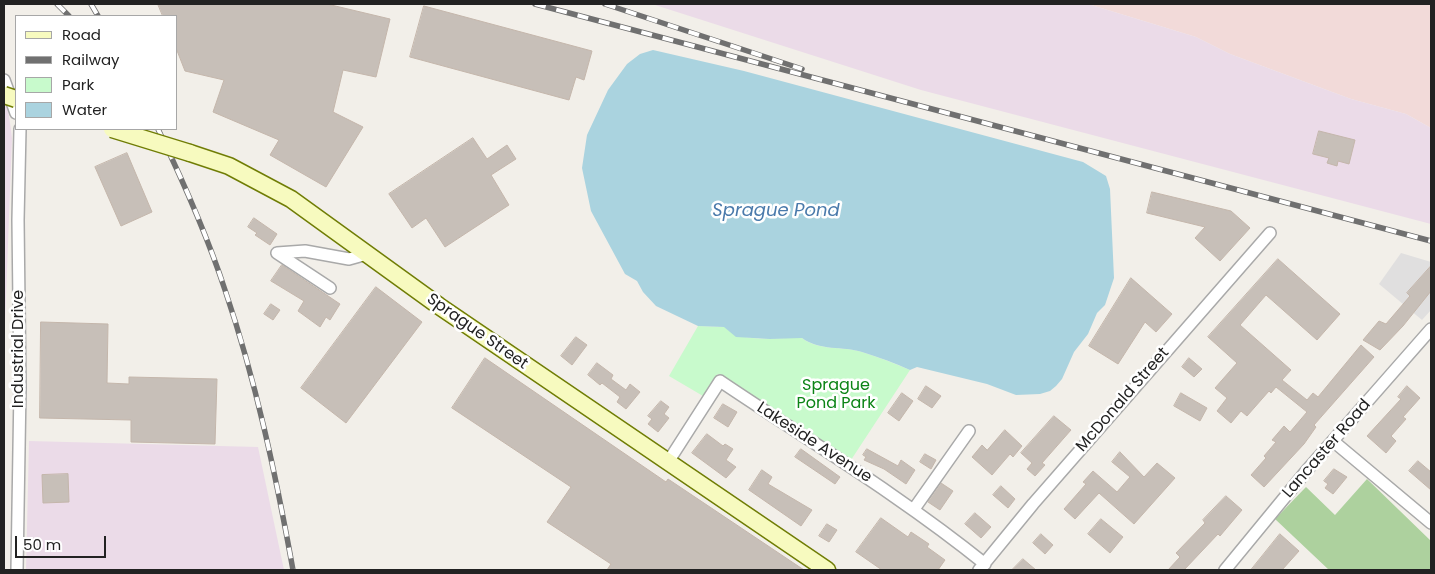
<!DOCTYPE html>
<style>
body{margin:0}
#map{position:relative;width:1435px;height:574px;overflow:hidden;background:#f2efe9;font-family:Poppins,sans-serif}
canvas{display:block}
.frame{position:absolute;inset:0;border:5px solid #222;pointer-events:none}
.legend{position:absolute;left:15px;top:15px;width:162px;height:115px;box-sizing:border-box;background:#fff;border:1px solid #a7a7a7;margin:0;padding:6px 9px;list-style:none;font-size:15px;color:#222}
.legend li{display:flex;align-items:center;gap:10px;height:25px}
.legend b{width:25px;border:1px solid #a7a7a7}
.scale{position:absolute;left:15px;top:536px;width:91px;height:22px;box-sizing:border-box;border:2px solid #222;border-top:0;padding-left:6px;font-size:15px;line-height:18px;white-space:nowrap;color:#222;-webkit-text-stroke:4px #fff;paint-order:stroke}
</style>
<div id="map">
<canvas width="1435" height="574"></canvas>
<div class="frame"></div>
<ul class="legend">
<li><b style="height:6px;background:#f7fabf"></b>Road</li>
<li><b style="height:6px;background:#707070"></b>Railway</li>
<li><b style="height:14px;background:#c8facc"></b>Park</li>
<li><b style="height:14px;background:#aad3df"></b>Water</li>
</ul>
<div class="scale">50 m</div>
</div>
<script>
const context = document.querySelector('canvas').getContext('2d');
context.lineJoin = 'round';
function fill(path, color) { context.fillStyle = color; context.fill(path, 'evenodd'); }
function trace(path, color, width, dash) { context.strokeStyle = color; context.lineWidth = width; context.lineCap = dash ? 'butt' : 'round'; context.setLineDash(dash || []); context.stroke(path); }
function label(font, color, halo, rows, align = 'center') {
  context.font = font + ' Poppins,sans-serif'; context.lineWidth = 5; context.setLineDash([]); context.textBaseline = 'middle'; context.strokeStyle = halo; context.fillStyle = color; for (const [text, x, y, turn = 0] of rows) {
    context.save(); context.translate(x, y); context.rotate((+turn || 0) * Math.PI / 180); context.textAlign = isNaN(turn) ? turn : align; if (halo) context.strokeText(text, 0, 0); context.fillText(text, 0, 0); context.restore();
  }
}
fill(new Path2D(`
 M1401,253L1431,262V310L1422,320L1379,284Z`), '#e0dfdf');
fill(new Path2D(`
 M1088,4H1431V128L1406,114L1351,99L1230,54L1196,37Z`), '#f2dad9');
fill(new Path2D(`
 M652,4H1088L1196,37L1230,54L1351,99L1406,114L1431,128V224L921,90Z
 M4,92L8,108L12,138L4,350Z
 M29,441L258,447L284,570H26Z`), '#ebdbe8');
fill(new Path2D(`
 M1367,479L1431,541V570H1329L1275,519L1306,487L1335,515Z`), '#add19e');
fill(new Path2D(`
 M698,326L725,327C741,345 781,336 802,338C818,351 843,346 862,352C878,357 894,363 910,370L851,460L718,374L703,396L669,376Z`), '#c8facc');
fill(new Path2D(`
 M653,50L744,71L1083,162L1106,176L1110,189L1114,278L1105,305L1097,313L1088,334L1074,352L1062,379L1056,386L1050,391L1040,394L1016,395L987,384L917,367L910,370C895,363 878,357 862,352C843,346 819,351 802,338L770,339L736,337L724,327L698,326L656,306L643,292L637,281L625,274L591,211L582,168L587,135L608,90L627,64L640,54Z`), '#aad3df');
const building = new Path2D(`
 M158,4H327L390,19L376,77L343,70L333,112L363,127L326,187L270,155L279,140L213,112L224,80L185,71L176,48V16H163Z
 M424,6L592,51L584,80L576,77L569,100L410,57Z
 M1319,131L1355,140L1349,164L1338,161L1337,166L1327,163L1329,158L1313,154Z
 M473,138L487,159L507,145L516,159L491,175L509,205L445,247L426,218L412,228L389,194Z
 M127,153L152,212L121,226L95,167Z
 M1152,192L1231,211L1250,228L1220,261L1195,238L1205,227L1147,213Z
 M254,218L277,234L270,245L255,235L257,233L248,227Z
 M1278,259L1340,314L1317,340L1266,295L1240,325L1291,370L1282,380L1307,400L1313,393L1318,397L1361,345L1374,357L1314,425L1316,427L1304,444L1264,487L1251,475L1266,458L1264,456L1276,442L1272,440L1284,426L1290,432L1307,412L1276,387L1271,393L1269,391L1247,416L1241,411L1231,423L1217,411L1227,398L1215,388L1237,363L1208,337Z
 M282,265L340,304L330,320L326,317L320,327L298,311L304,301L271,281Z
 M1431,266V291L1403,326L1380,350L1363,340L1379,321L1386,324L1410,296L1407,293Z
 M1131,278L1172,314L1156,332L1145,322L1118,364L1089,346Z
 M376,287L422,322L346,423L301,388Z
 M271,304L280,310L273,320L264,314Z
 M41,322L108,324L107,383L129,384V377L217,379L215,444L131,442V420L40,418Z
 M576,337L587,345L572,365L561,356Z
 M485,358L666,482L668,479L804,570H607L611,564L547,522L571,487L452,408Z
 M1189,358L1202,369L1194,377L1182,367Z
 M597,363L613,375L611,379L626,390L630,384L640,392L626,409L617,402L620,397L602,383L600,385L588,375Z
 M926,386L941,396L932,408L918,399Z
 M1407,386L1420,398L1403,417L1406,419L1391,436L1396,441L1386,453L1367,436L1401,399L1398,397Z
 M902,393L913,401L899,421L888,413Z
 M1181,393L1207,408L1200,421L1174,406Z
 M661,401L669,407L664,414L669,418L658,432L648,424L652,419L648,416Z
 M723,404L737,412L728,427L714,418Z
 M1054,416L1071,430L1042,463L1045,465L1035,476L1027,469L1032,463L1021,453Z
 M1005,430L1022,446L1013,457L1010,454L992,475L972,457L982,445L987,450Z
 M707,434L723,446L725,444L733,449L726,460L736,467L726,478L692,453Z
 M801,449L840,477L835,484L795,457Z
 M867,449L898,466L901,460L915,470L906,484L884,469L864,460L866,457L863,455Z
 M1120,452L1144,477L1157,463L1175,478L1134,524L1099,493L1075,519L1064,509L1086,484L1083,482L1093,471L1117,492L1130,477L1112,462Z
 M925,454L936,460L931,469L920,462Z
 M1418,461L1431,472V490L1409,471Z
 M1334,469L1347,477L1333,494L1325,488L1328,484L1324,481Z
 M762,470L772,477L768,484L812,510L801,526L749,490Z
 M68,474L69,502L43,503L42,475Z
 M941,483L953,491L940,510L928,502Z
 M1001,486L1015,499L1008,508L993,495Z
 M1226,496L1242,510L1220,536L1218,534L1184,570H1168L1180,557L1176,553L1205,523L1203,520Z
 M975,513L991,527L981,538L965,524Z
 M881,518L908,537L911,532L929,544L927,547L945,560L938,570H882L856,552Z
 M1101,519L1123,537L1110,553L1088,534Z
 M827,524L837,530L829,542L819,536Z
 M1041,534L1053,545L1045,554L1033,543Z
 M1280,534L1299,551L1282,570H1251Z
 M1023,559L1036,570H1012Z`);
fill(building, '#c7bfb8');
trace(building, '#c4b6ab', 1);
const minor = new Path2D(`
 M4,80L16,113
 M330,288L277,253L305,251L349,259L367,254
 M1333,441L1431,523
 M668,462L720,381C809,441 901,496 985,564
 M914,509L969,431
 M17,570L20,388L18,220L20,129
 M979,570L1033,504L1270,233
 M1225,570L1308,469L1431,329`);
const secondary = new Path2D(`
 M190,153L229,166L291,199L439,306L827,570`);
trace(minor, '#a9a9a9', 14);
trace(secondary, '#707d05', 19);
trace(minor, '#fff', 11);
trace(secondary, '#f7fabf', 16);
const rail = new Path2D(`
 M57,4L69,16
 M91,4L98,16
 M535,4L1431,241
 M605,4L802,69
 M158,129C183,181 207,235 225,290C256,381 276,476 293,570`);
trace(rail, '#707070', 5.5);
trace(rail, '#fff', 4, [11]);
const secondaryBridge = new Path2D(`
 M4,95L16,99
 M112,129L190,153`);
trace(secondaryBridge, '#707d05', 19, []);
trace(secondaryBridge, '#f7fabf', 16);
label('16px', '#222', '#fff', [
 ["Sprague Street",477,332,35],
 ["Industrial Drive",19,349,-90],
 ["McDonald Street",1123,400,-49],
 ["Lakeside Avenue",814,443,33],
 ["Lancaster Road",1327,449,-49]
]);
label('16px', '#0c8416', '#fff', [
 ["Sprague",836,386],
 ["Pond Park",836,404]
]);
label('italic 18px', '#4a7aab', '#fff', [
 ["Sprague Pond",776,211]
]);
</script>
